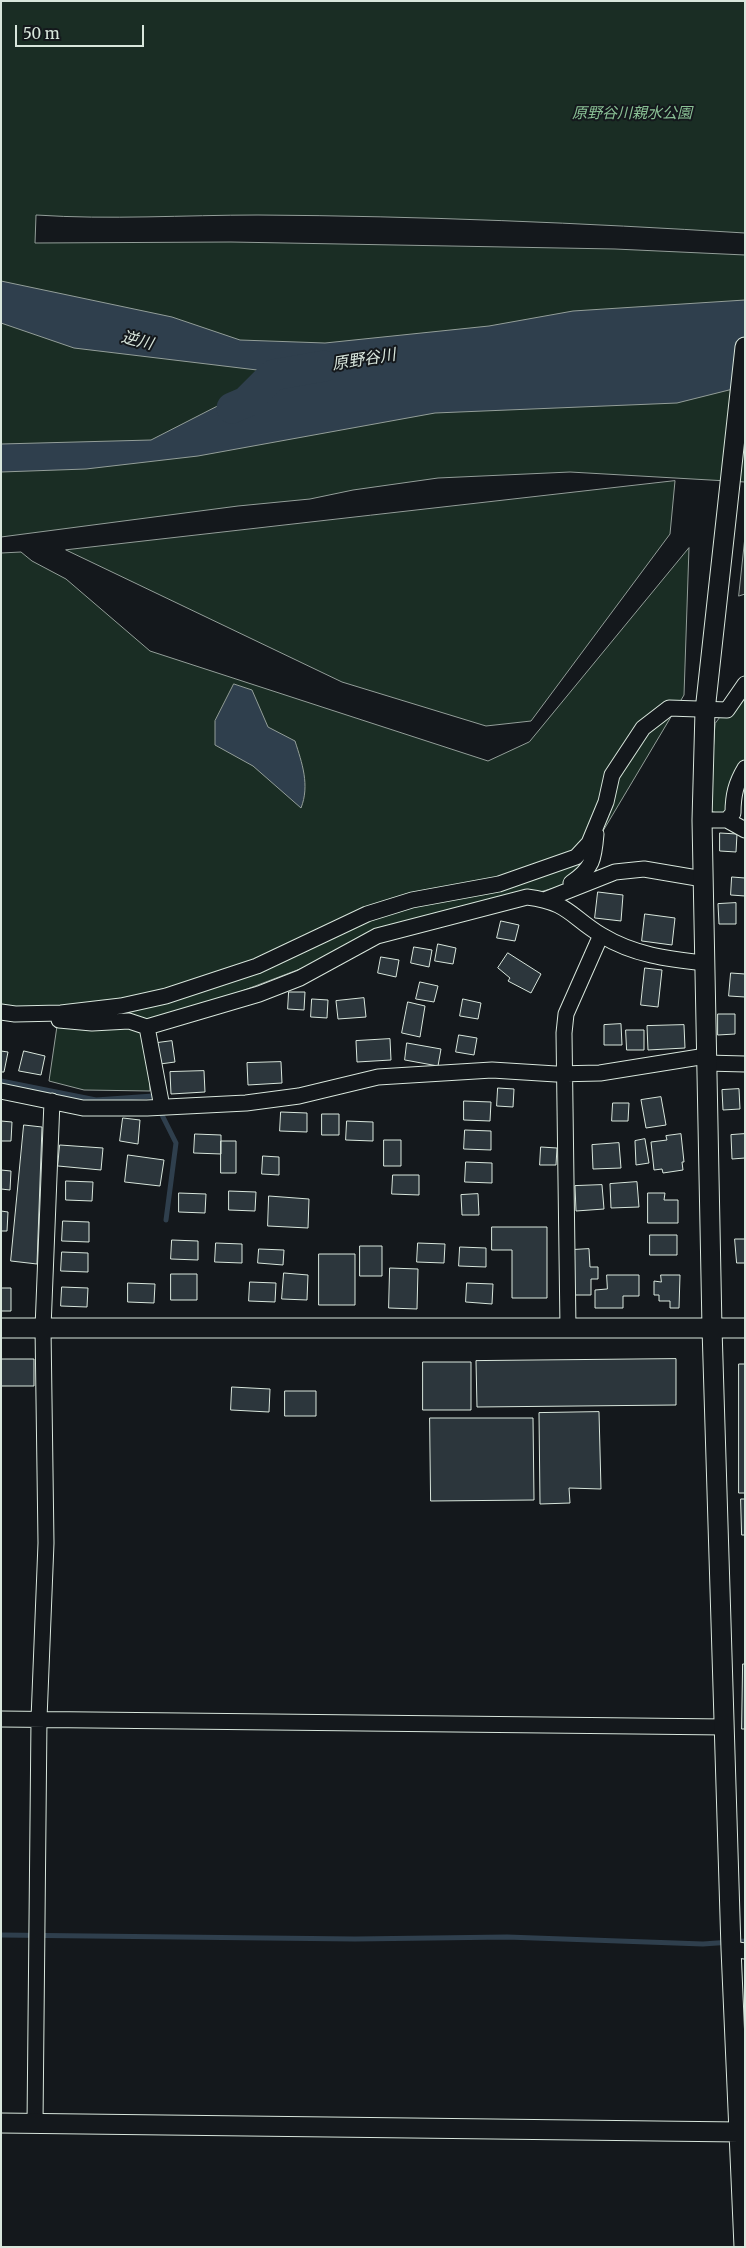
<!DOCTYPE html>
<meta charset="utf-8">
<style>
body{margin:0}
#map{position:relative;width:746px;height:2248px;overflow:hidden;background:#14181c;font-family:Merriweather,serif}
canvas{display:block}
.frame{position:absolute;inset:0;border:2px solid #d8e6dc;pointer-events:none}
.scale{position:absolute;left:15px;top:25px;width:129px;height:22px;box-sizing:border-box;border:2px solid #d8e6dc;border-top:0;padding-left:6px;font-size:15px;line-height:18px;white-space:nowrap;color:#d8e6dc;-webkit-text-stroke:4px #14181c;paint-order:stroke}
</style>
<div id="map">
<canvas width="746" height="2248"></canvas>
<div class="frame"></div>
<div class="scale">50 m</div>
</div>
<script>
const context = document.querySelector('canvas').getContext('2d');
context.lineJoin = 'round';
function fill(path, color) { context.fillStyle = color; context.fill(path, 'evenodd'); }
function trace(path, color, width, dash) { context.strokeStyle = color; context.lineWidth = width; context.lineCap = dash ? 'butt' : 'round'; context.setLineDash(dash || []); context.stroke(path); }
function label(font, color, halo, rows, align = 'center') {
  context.font = font + ' Merriweather,"Noto Sans JP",serif'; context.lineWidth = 4; context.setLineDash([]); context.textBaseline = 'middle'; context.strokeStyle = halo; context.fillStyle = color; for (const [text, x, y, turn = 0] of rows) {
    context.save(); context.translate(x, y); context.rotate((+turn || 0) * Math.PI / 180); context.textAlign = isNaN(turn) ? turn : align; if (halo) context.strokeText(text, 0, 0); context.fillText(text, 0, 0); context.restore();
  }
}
const green = new Path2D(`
 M1,1H745V233C583,223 421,216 258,215C184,215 110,220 36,215L35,243L231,242L615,249L745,255V482L570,472L438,478L353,490L310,499L238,506L1,537Z
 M675,481L670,534L531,721L486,726L342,682L66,550Z
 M689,548L684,695L572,883L475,910L350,950L147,1027L150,1091L84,1090L49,1081L57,1026L93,1022L1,1010V553L21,552L32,561L66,579L150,651L488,761L529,742Z
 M745,684V762L730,816L709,811L715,724Z`);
fill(green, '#1a2d24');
trace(green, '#939e99', 1);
const parking = new Path2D(`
 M745,537V594L739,596Z`);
fill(parking, '#24282b');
trace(parking, '#939e99', 1);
const water = new Path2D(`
 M1,281L172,317L240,340L325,343L489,326L573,311L745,300V386L677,403L435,413L198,456L86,469L1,472V444L151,440L282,373L74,348L1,323Z
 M234,684L252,690L268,727L295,741C302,763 310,785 301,808L253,766L215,745V721Z`);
fill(water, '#2f3f4d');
trace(water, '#939e99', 1);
trace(new Path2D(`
 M1,1081L96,1100L153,1096L156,1102
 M159,1109L176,1143L166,1220
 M1,1935L355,1939L507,1937L703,1944L745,1941`), '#2f3f4d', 5);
trace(new Path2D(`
 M232,408L246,402L273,375L324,366`), '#2f3f4d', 31);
const building = new Path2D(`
 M720,833L737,834L736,852L720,851Z
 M732,877L745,878V896L731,895Z
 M598,892L623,895L621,921L595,918Z
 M736,903V924H719L718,904Z
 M645,914L675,918L672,945L642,941Z
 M501,921L519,925L515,941L497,938Z
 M438,944L456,948L453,964L435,961Z
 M414,947L432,950L429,967L411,963Z
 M508,953L541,974L531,993L508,981L510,978L498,968Z
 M381,957L399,960L396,977L378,973Z
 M645,968L662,970L658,1007L641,1005Z
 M731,973L745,974V997L729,996Z
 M420,982L438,986L434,1002L416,999Z
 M289,992H305L304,1010L288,1009Z
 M364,998L366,1017L338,1019L336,1001Z
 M312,999L328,1000L327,1018L311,1017Z
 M463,999L481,1003L478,1019L460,1016Z
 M408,1002L425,1006L420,1037L402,1033Z
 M718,1014H735V1034L718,1035Z
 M621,1024L622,1045H604V1025Z
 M684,1025L685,1048L648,1050L647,1026Z
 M626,1030H644V1050H627Z
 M459,1035L477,1038L474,1055L456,1052Z
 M390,1039L391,1060L357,1062L356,1041Z
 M172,1041L175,1062L160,1064L157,1043Z
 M407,1043L441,1049L438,1066L405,1060Z
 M1,1051L8,1052L4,1072H1Z
 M24,1051L45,1056L41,1075L19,1071Z
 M281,1062L282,1083L248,1085L247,1063Z
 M204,1071L205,1092L171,1094L170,1072Z
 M498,1088L514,1089L513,1107L497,1106Z
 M739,1089L740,1109L723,1110L722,1090Z
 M661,1097L666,1125L646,1128L641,1100Z
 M464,1101L491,1102L490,1121L464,1120Z
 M613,1103H629L628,1121H612Z
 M281,1112L307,1113V1132L280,1131Z
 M322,1114H339V1135H322Z
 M123,1118L140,1120L138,1144L120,1141Z
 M1,1121L12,1122L11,1141H1Z
 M347,1121L373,1122V1141L346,1140Z
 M24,1125L42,1127L37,1264L11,1261Z
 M465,1130L491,1131V1150L464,1149Z
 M195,1134L221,1135V1154L194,1153Z
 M681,1134L684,1162H682L683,1170L663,1173L662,1169L654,1170L651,1142L667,1140L666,1136Z
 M745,1134V1158L732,1159L731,1135Z
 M645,1139L649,1163L636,1165L635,1141Z
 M384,1140H401V1166H384Z
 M221,1141H236V1173H221Z
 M619,1143L621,1168L593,1169L592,1145Z
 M60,1145L103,1148L101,1170L58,1166Z
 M541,1147L557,1148L556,1165H540Z
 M128,1155L164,1160L160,1186L125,1182Z
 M263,1156L279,1157V1175L262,1174Z
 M466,1162L492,1163V1183L465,1182Z
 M1,1170L11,1171L10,1190L1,1189Z
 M393,1175H419V1195L392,1194Z
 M66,1181L93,1182L92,1201L66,1200Z
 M637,1182L639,1207L611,1208L610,1184Z
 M602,1185L604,1209L576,1211L575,1186Z
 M229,1191L256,1192L255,1211L229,1210Z
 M179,1193L206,1194L205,1213L179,1212Z
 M648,1193H665L664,1200H678V1223H648Z
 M478,1194L479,1215H462L461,1195Z
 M269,1196L309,1199L308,1228L268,1226Z
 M1,1211L8,1212L7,1231H1Z
 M63,1221L89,1222V1242L62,1241Z
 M492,1227H547V1298H512V1250H492Z
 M650,1235H677V1255H650Z
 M735,1239H745V1263H737Z
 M172,1240L198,1241V1260L171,1259Z
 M216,1243L242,1244V1263L215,1262Z
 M418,1243L445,1244L444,1263L417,1262Z
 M360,1246H382V1276H360Z
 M460,1247L486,1248V1267L459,1266Z
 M259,1249L284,1250L283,1265L258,1263Z
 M589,1249L590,1267H598V1279H591V1295H573L572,1250Z
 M62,1252L88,1253V1272L61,1271Z
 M319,1254H355V1305H319Z
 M390,1268L418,1269L417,1309L389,1308Z
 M284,1273L308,1275L307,1300L282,1299Z
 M171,1274H197V1300H171Z
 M607,1275H639V1296H623V1308H595V1290L607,1289Z
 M661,1275H680L679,1308H670V1301H659V1295H654V1281L661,1282Z
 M250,1282L276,1283L275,1302L249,1301Z
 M128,1283L155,1284L154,1303L128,1302Z
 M467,1283L493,1284L492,1304L466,1302Z
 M62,1287L88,1288L87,1307L61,1306Z
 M1,1288H11V1311H1Z
 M1,1359H34V1386H1Z
 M676,1359V1405L477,1407L476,1361Z
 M423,1362H471V1410H423Z
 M739,1364H745V1493H739Z
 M232,1387L270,1389L269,1412L231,1410Z
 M285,1391H316V1416H285Z
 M599,1412L601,1489L569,1488L570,1503L540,1504L539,1413Z
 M430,1418H533L534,1500L431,1501Z
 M741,1499H745V1535H742Z
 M743,1664H745V1729H742Z`);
fill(building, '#2c363c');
trace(building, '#d8e6dc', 1);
const minor = new Path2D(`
 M702,820H727L733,813C733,795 736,783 745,768
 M727,820L745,830
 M571,883C593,868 594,859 596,834
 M547,899L615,872L644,869L703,879
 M1,1012L15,1014L61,1013L121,1006L166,996L257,966L367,914L412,900L499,884L576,857L589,843L606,802L612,775L643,728L669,708L727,710L745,684
 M59,1020L92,1023L129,1021L147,1027
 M706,1063L745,1064
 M1,1091L83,1108H147L246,1103L299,1096L378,1077L492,1070L556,1074L600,1073L706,1056
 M162,1107L147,1027L259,994L300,978L377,936L527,897C568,902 570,916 601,935C634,955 667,959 705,963
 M568,1328L564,1033L566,1014L601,935
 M1,1719L725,1727
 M731,1949L745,1951
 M35,2123L39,1719L46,1543L43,1328L52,1101`);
const tertiary = new Path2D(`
 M1,1328H745
 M1,2123L739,2132
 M744,2247L731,1949L712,1328L702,820L705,711L745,347`);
trace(minor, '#d8e6dc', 17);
trace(tertiary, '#d8e6dc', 21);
trace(minor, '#14181c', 15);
trace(tertiary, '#14181c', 19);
label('italic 15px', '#8ac095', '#14181c', [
 ["原野谷川親水公園",632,114]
]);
label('italic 16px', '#d8e6dc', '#14181c', [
 ["逆川",137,341,14],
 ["原野谷川",364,360,-9]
]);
</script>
